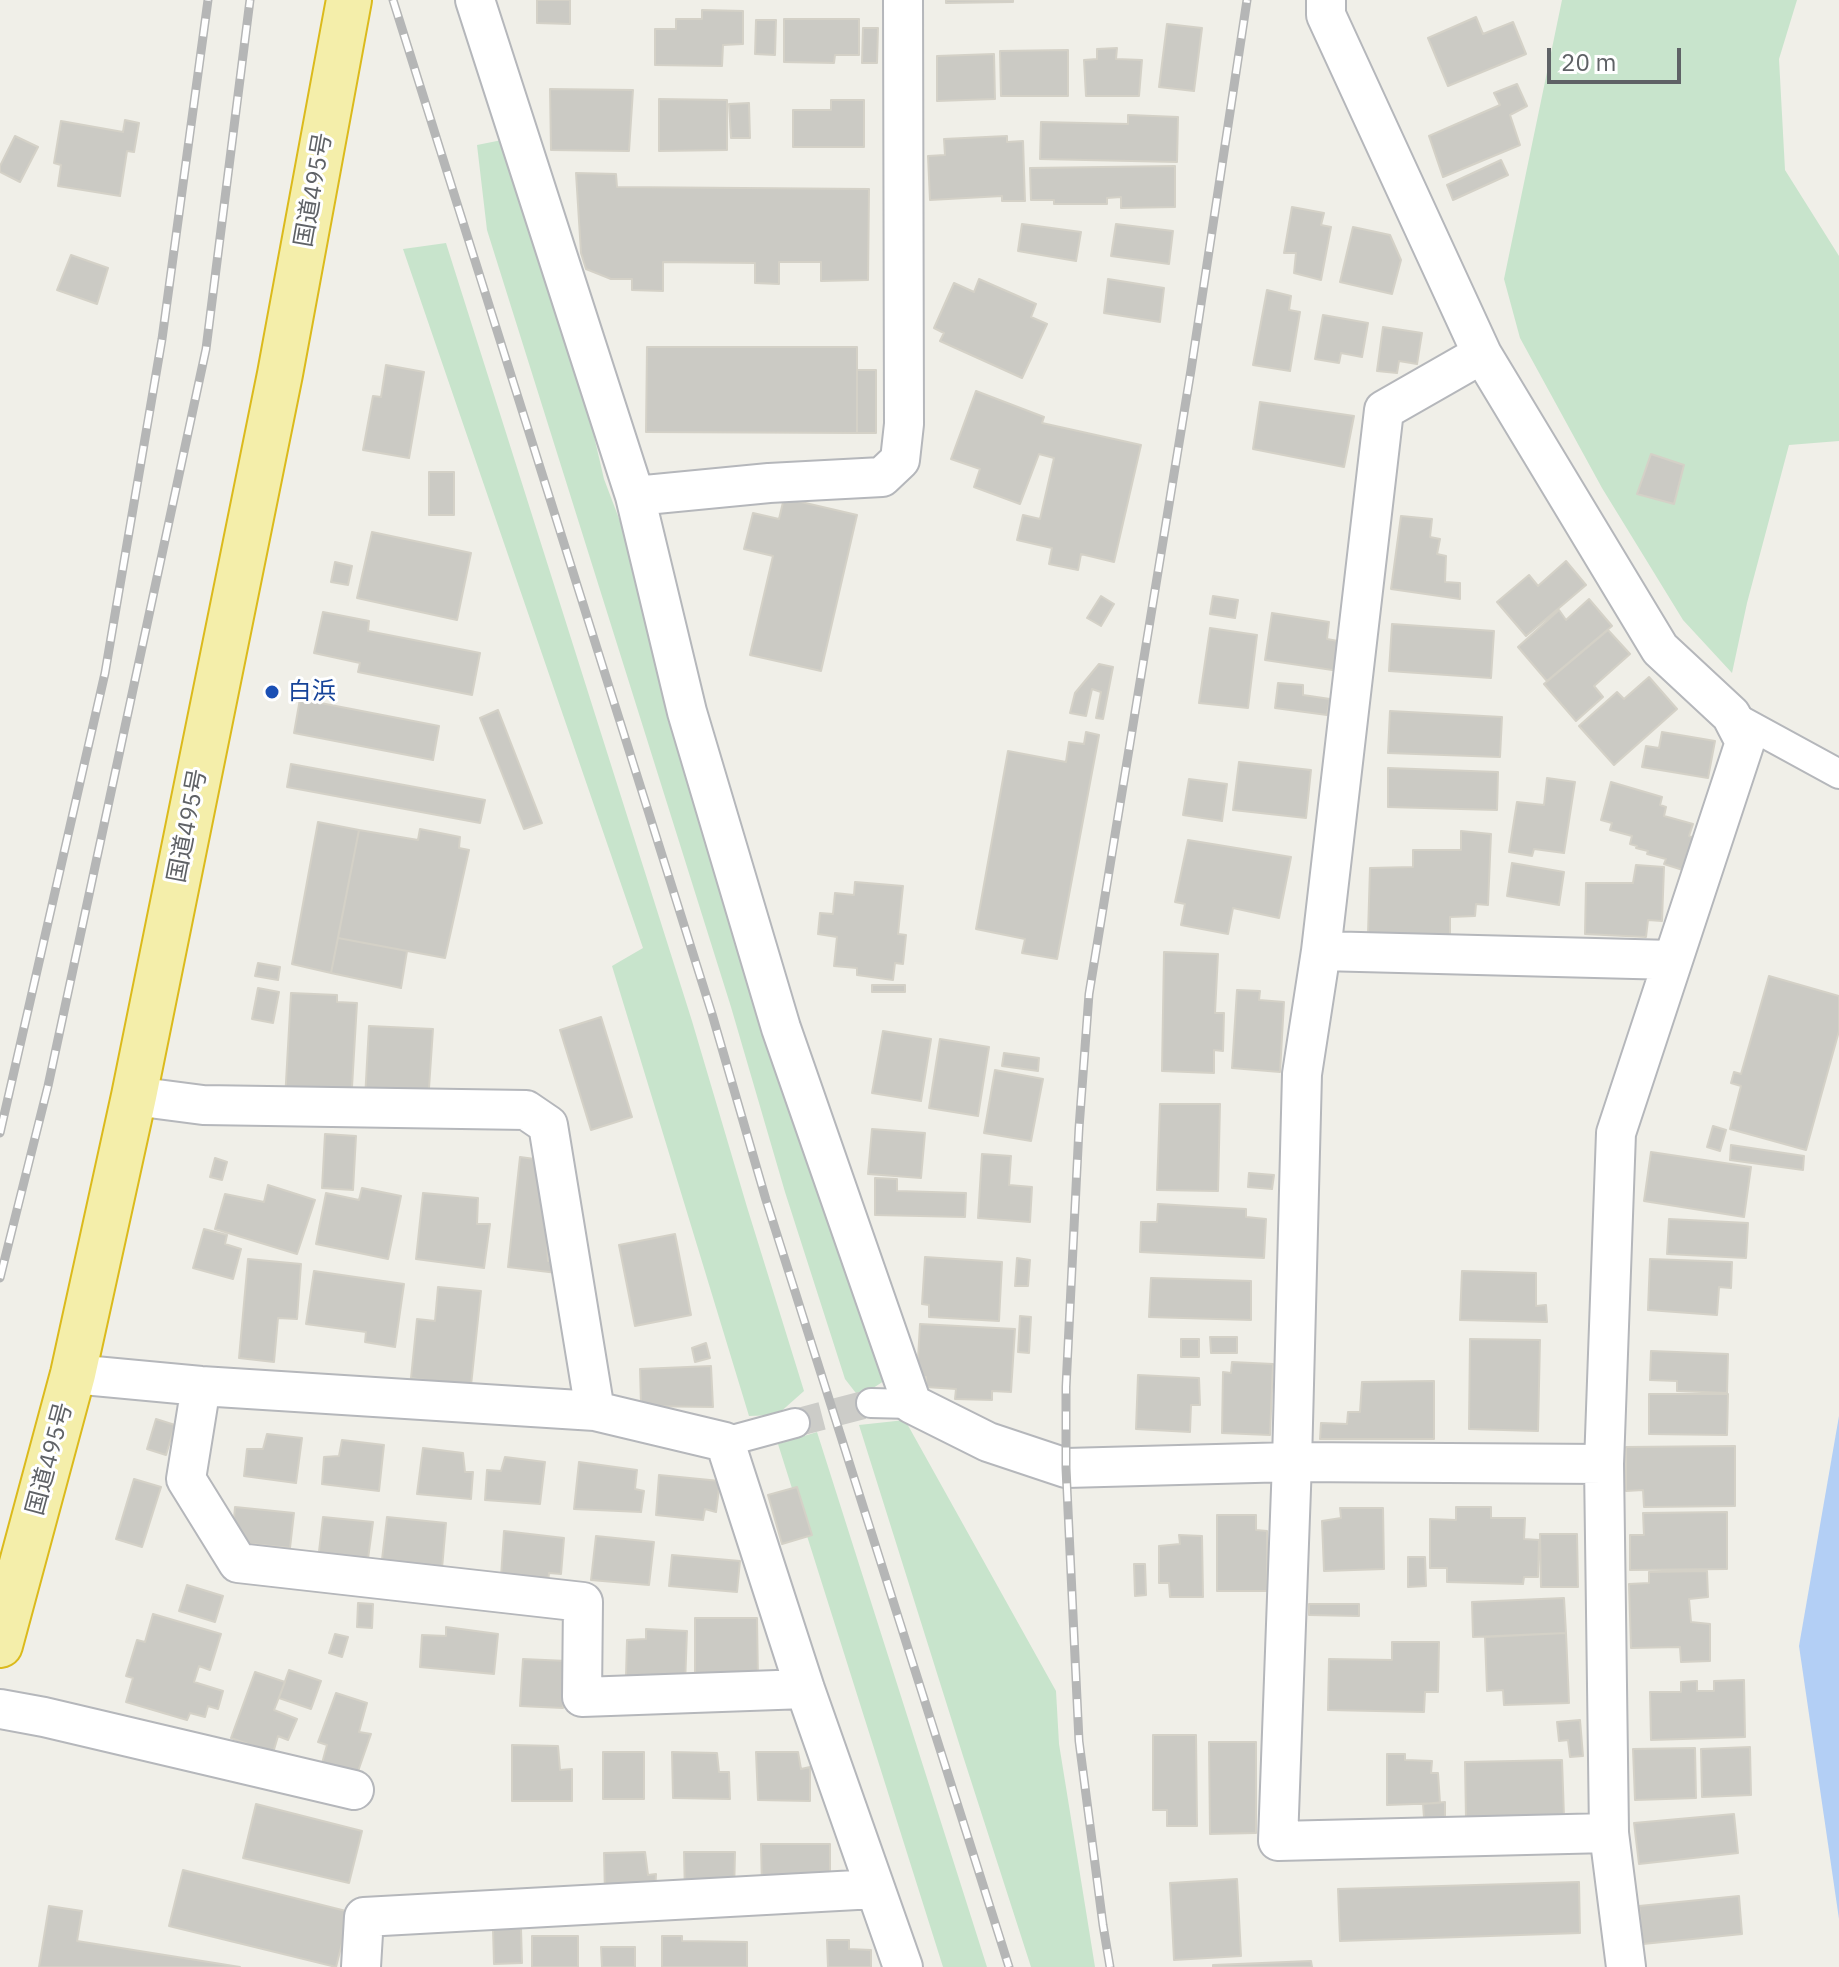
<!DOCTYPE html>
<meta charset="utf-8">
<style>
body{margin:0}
#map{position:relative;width:1839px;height:1967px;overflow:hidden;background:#f0efe8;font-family:"IBM Plex Sans",sans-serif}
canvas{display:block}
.scale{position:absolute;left:1547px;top:48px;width:134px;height:36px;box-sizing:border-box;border:4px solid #5f6266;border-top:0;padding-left:10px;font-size:24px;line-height:28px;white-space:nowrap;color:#5f6266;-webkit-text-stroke:6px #fff;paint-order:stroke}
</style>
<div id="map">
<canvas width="1839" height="1967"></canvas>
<div class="scale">20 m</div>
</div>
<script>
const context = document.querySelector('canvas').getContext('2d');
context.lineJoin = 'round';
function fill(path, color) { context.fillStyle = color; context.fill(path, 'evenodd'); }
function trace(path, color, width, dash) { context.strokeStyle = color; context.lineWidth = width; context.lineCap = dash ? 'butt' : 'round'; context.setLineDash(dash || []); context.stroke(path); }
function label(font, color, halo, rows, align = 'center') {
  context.font = font + ' "IBM Plex Sans","Noto Sans JP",sans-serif'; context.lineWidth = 6; context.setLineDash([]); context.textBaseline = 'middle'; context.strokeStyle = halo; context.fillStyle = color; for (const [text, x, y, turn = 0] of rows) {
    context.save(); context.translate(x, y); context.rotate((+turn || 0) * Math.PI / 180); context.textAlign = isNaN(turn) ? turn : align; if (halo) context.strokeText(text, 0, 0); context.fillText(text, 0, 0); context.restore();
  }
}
fill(new Path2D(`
 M1562,0H1797L1779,59L1785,170L1839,256V441L1789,445L1747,603L1732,673L1683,620L1602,488L1520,338L1504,279Z
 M512,138L584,393L604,479L632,553L895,1374L859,1397L845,1379L785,1192L731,1007L487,230L477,145Z
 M446,243L692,1021L747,1207L804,1391L777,1415L749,1416L612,966L643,948L403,249Z
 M905,1420L1056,1691L1059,1744L1095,1967H1031L963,1756L859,1425Z
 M817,1432L987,1967H943L778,1444Z`), '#c8e4cc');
fill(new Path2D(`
 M1839,1416V1919L1799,1646Z`), '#b3cff5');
const building = new Path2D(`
 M537,0H570V24L537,23Z
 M946,0H1013V2L946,3Z
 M702,10L743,11V44L723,45L722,66L655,65V29H676V19H702Z
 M1476,17L1483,34L1513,22L1526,54L1448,86L1428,38Z
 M784,19H859V55H835L834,63L784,62Z
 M756,20H776L775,55L755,54Z
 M1167,24L1202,28L1194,91L1159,87Z
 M863,28H878L877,63H862Z
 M1117,48L1116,59L1142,60L1139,96H1086L1084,60L1097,59V49Z
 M1068,50V96H1001L1000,51Z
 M994,54L995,99L937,101V56Z
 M1517,84L1527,106L1510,115L1520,145L1443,177L1429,136L1500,105L1494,93Z
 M550,89L633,90L629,151L551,150Z
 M659,99L727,100V150L659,151Z
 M831,100H864V147H793V110H831Z
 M749,103L750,138H731L729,104Z
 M1128,115L1178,117L1177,162L1040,159L1041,122L1128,124Z
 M125,120L139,123L134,152L127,151L120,196L58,186L61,165L54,163L61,121L123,132Z
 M15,136L38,147L20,182L0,172V166Z
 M1007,136V142L1023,141L1025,201H1002V196L930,200L928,156L945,155L944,139Z
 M1501,160L1508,175L1453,200L1447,185Z
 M1175,166V207L1121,208V197L1107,198V204H1054V200H1031L1030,168Z
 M576,173L616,174L617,187L869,189L868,280L821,281V262H779V284L755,283V263L663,262V291L632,290V279H611L586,269L581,253Z
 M1292,207L1324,213L1321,225L1331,227L1321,280L1294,273L1296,253H1284Z
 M1022,224L1081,232L1076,261L1018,251Z
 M1116,224L1173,231L1169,264L1111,256Z
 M1353,227L1390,235L1401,260L1392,294L1340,282Z
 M71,255L108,268L97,304L57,290Z
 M979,279L1036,304L1031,317L1047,324L1022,378L940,341L944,333L934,328L954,283L974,292Z
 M1108,279L1164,288L1160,322L1104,313Z
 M1267,290L1291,296L1289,310L1300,312L1290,371L1253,365Z
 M1323,315L1368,323L1362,357L1341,353L1339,363L1315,359Z
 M1383,327L1422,333L1417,364L1399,361L1397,373L1377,371Z
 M647,347H857V433L646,432Z
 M386,365L424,372L409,458L363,450L373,396L381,397Z
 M857,370H876V433H857Z
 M976,391L1044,417L1042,423L1141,445L1114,562L1081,554L1078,570L1049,564L1052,548L1017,540L1023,515L1040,519L1054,458L1039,454L1020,504L974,487L980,469L951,459Z
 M1260,402L1354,416L1344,467L1253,449Z
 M1651,454L1684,465L1674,504L1637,494Z
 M429,472H454V515H429Z
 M784,498L857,515L821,671L750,655L773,556L744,549L753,513L779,519Z
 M1401,516L1432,519L1430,537L1440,539L1437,554L1446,556L1445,582L1460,583V599L1391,589Z
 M372,532L471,553L457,620L357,598Z
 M1566,561L1586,585L1526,636L1497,602L1529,575L1538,586Z
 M335,562L352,566L348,585L331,582Z
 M1101,596L1114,604L1101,626L1087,618Z
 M1213,596L1238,600L1235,618L1210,614Z
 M1589,599L1612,626L1547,681L1518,647L1559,610L1566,620Z
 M323,612L369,621L368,631L480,653L472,695L358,672L360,663L314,653Z
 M1272,613L1329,622L1327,639L1343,642L1339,671L1265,660Z
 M1392,624L1494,631L1491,678L1389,671Z
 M1210,628L1257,635L1248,708L1199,703Z
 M1608,630L1630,654L1594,686L1603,697L1576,721L1544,684Z
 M1099,664L1113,667L1103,719L1096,718L1101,692L1092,689L1086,716L1070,713L1075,693Z
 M1649,677L1677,709L1614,765L1579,726L1617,692L1624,699Z
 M1278,683L1303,685V695L1330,699L1327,715L1275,708Z
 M300,699L439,726L433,760L294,733Z
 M498,710L542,823L524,829L480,718Z
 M1390,711L1502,717L1500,757L1388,753Z
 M1086,732L1099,735L1057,959L1022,953L1025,939L976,929L1008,751L1066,762L1069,742L1084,744Z
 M1662,732L1715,741L1708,778L1642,767L1646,746L1659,748Z
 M1239,762L1311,770L1306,818L1233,810Z
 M291,764L485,800L480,823L287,787Z
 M1388,768L1498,772L1497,810L1388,807Z
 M1547,778L1575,782L1564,853L1534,849L1532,856L1509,852L1517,802L1544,805Z
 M1189,779L1227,784L1222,821L1183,815Z
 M1611,782L1662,797L1660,805L1666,807L1664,816L1693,824L1689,836L1696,838L1686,871L1664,864L1666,859L1647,854L1648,851L1636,848L1637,846L1630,844L1632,836L1610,830L1612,823L1601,820Z
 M318,822L359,830L331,973L292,964Z
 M420,829L460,837L459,848L469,850L445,958L338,938L359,830L418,840Z
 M1461,831L1491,834L1488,905L1476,904L1475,916L1450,917V935L1368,934L1370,868L1413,867V850H1461Z
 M1188,840L1291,857L1279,918L1233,908L1228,934L1181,925L1185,904L1175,902Z
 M1512,863L1564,872L1559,905L1507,896Z
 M1636,865L1664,867L1662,921L1648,920L1646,937L1585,934L1586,883H1633Z
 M855,882L903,886L898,934L906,935L903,964L895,963L893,980L857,975V968L834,966L837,937L818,934L820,913L833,914L835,893L854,895Z
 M338,938L407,951L401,988L331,973Z
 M1164,952L1218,954L1215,1013H1224L1223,1051L1214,1050V1073L1162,1071Z
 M258,963L280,967L278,980L255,976Z
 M1769,976L1839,996V1031L1806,1150L1730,1129L1741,1086L1731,1083L1734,1072L1741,1074Z
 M872,985H905V992H872Z
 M258,988L279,992L273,1023L252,1019Z
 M1237,990L1260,991L1259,1000L1284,1002L1280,1072L1232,1068Z
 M291,993L337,995V1002L357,1003L351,1104L285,1100Z
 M601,1017L632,1117L591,1130L560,1030Z
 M369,1026L433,1029L428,1103L365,1099Z
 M883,1031L931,1039L921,1101L872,1093Z
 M940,1039L989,1047L978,1116L929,1108Z
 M1004,1053L1039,1058L1038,1071L1002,1066Z
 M995,1070L1043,1079L1031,1141L984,1133Z
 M1160,1104H1220L1218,1191L1157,1190Z
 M1713,1126L1726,1130L1720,1151L1707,1147Z
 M872,1129L925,1133L921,1178L868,1174Z
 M325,1134L356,1136L353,1190L322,1188Z
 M1731,1145L1804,1156L1803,1170L1730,1160Z
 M1651,1152L1751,1167L1744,1217L1644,1201Z
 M982,1154L1011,1156L1009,1185L1032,1187L1030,1222L978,1218Z
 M520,1157L542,1160L548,1261L556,1260L557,1273L508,1267Z
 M215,1158L227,1162L222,1180L210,1177Z
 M1249,1173L1274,1175L1272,1189L1248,1187Z
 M875,1178L897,1179V1191L966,1193L965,1217L875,1215Z
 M268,1185L315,1200L297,1254L215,1229L225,1194L264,1202Z
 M362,1188L401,1196L388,1259L316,1244L326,1193L359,1200Z
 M423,1193L478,1198L477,1224H490L484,1268L416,1259Z
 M1158,1204L1246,1209V1217L1266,1219L1264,1258L1140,1252L1141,1222H1157Z
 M1669,1219L1748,1223L1746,1258L1667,1254Z
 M204,1229L227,1235L225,1244L241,1249L233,1279L193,1268Z
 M675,1234L691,1315L635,1326L619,1245Z
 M925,1257L1002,1262L999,1321L929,1317V1305L922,1304Z
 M1017,1258L1030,1260L1028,1286H1015Z
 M248,1259L301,1264L297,1319L278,1318L274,1362L239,1358Z
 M1650,1259L1732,1262L1731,1288L1719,1287L1717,1315L1648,1310Z
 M314,1271L404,1284L395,1347L365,1342L366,1332L306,1324Z
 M1462,1271L1536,1273V1306L1546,1305L1547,1322L1460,1320Z
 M1151,1278L1251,1281V1320L1149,1317Z
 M438,1287L481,1291L470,1395L437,1392L438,1382L411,1378L417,1319L435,1321Z
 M1020,1316L1031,1317L1029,1353L1018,1352Z
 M920,1324L1015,1329L1011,1392L992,1391V1400L955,1399L956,1389L926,1387V1377H917Z
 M1210,1337H1237V1353H1211Z
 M1181,1339H1199V1357H1181Z
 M1470,1339L1540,1340L1538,1431L1469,1429Z
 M706,1343L710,1358L695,1362L692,1348Z
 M1651,1351L1728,1354L1727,1393L1677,1391V1381L1650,1380Z
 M1232,1362L1273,1364L1270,1435L1222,1433L1223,1372L1231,1373Z
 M711,1366L713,1407L641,1406L640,1369Z
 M1138,1375L1199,1378L1200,1405H1191L1190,1432L1136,1429Z
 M1434,1381V1439H1320L1321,1423L1347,1424L1348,1412H1360L1362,1382Z
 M1649,1394H1728L1727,1435L1649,1434Z
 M156,1419L175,1425L166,1455L147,1449Z
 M267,1434L302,1438L296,1483L244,1476L247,1449H263Z
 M342,1440L384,1445L379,1491L322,1484L324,1457L339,1456Z
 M1735,1446V1506L1644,1507L1643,1490L1626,1491V1447Z
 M423,1448L463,1453L465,1472H473L471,1499L417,1494Z
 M505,1457L545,1462L540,1504L485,1500L487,1470L501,1471Z
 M579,1462L637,1470L635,1489L644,1491L641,1512L574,1509Z
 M659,1475L720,1481L716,1512L705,1509L703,1520L656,1515Z
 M134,1479L161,1487L142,1547L116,1539Z
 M797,1487L812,1535L782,1544L768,1495Z
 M235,1507L294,1513L290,1548L232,1542Z
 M1456,1507H1491V1518H1525L1524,1539L1539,1540L1538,1577H1524L1523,1584L1447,1582V1568H1430V1519L1456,1520Z
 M1340,1508H1383L1384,1569L1324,1571L1322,1521L1341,1518Z
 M1727,1512V1569L1630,1570V1535H1644L1643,1513Z
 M1217,1515H1256V1530L1267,1531V1591H1217Z
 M323,1517L373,1522L367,1566L318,1560Z
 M387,1517L446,1523L441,1580L381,1568Z
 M504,1531L564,1538L561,1574L549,1573L548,1583L501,1577Z
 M1540,1534H1577L1578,1587H1541Z
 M1179,1535L1202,1536L1203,1597H1170L1169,1583H1159V1546L1180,1544Z
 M596,1536L654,1542L649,1585L591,1580Z
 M672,1555L740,1561L737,1592L669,1586Z
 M1408,1557H1425L1426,1586L1408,1587Z
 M1134,1564H1145L1146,1595L1135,1596Z
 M1707,1571L1708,1597L1689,1599L1691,1622L1710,1624V1661L1681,1662L1680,1647L1631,1648L1629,1584L1649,1583V1572Z
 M187,1585L223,1596L215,1622L179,1611Z
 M1564,1598L1566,1633L1473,1637L1472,1602Z
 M358,1603L373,1604L372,1628L357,1627Z
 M1309,1604H1359V1616L1309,1615Z
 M153,1614L221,1634L210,1670L199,1666L194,1682L223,1691L218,1709L208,1706L205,1717L190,1713L187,1720L126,1702L133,1678L126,1676L137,1640L145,1642Z
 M695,1618H757L758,1681L695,1682Z
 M446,1627L498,1634L494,1674L420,1667L422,1635L446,1636Z
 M646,1629L687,1631L685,1685L626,1676L627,1640L646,1639Z
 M1566,1633L1569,1703L1504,1705L1503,1690L1487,1691L1485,1637Z
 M335,1634L348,1637L342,1657L329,1653Z
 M1392,1642H1439L1438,1692H1425L1424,1712L1328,1710L1329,1659L1392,1660Z
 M523,1659L567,1661L563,1708L520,1706Z
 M289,1670L321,1681L311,1709L279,1698Z
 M255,1672L285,1682L274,1710L297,1719L288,1740L278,1736L273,1753L231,1738Z
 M1744,1680L1745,1737L1651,1740L1650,1692H1681V1682L1697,1681V1691H1714V1681Z
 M336,1693L367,1703L359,1732L371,1734L355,1780L321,1767L327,1745L318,1742Z
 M1580,1720L1583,1756L1570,1757L1568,1740L1559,1741L1557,1722Z
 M1153,1735H1196L1197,1826H1167V1810H1153Z
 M1209,1742H1256V1833L1210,1834Z
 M512,1745L558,1746L560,1770L572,1769V1801H512Z
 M1750,1747L1751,1795L1702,1797L1701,1749Z
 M1695,1748L1696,1798L1635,1800L1633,1749Z
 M603,1752H644V1799H603Z
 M672,1752L717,1753L719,1772H729L730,1799L673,1798Z
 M756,1752H798L801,1769L810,1767V1801L758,1800Z
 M1387,1754H1405V1760L1432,1761L1431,1773H1438L1440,1803L1387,1805Z
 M1562,1760L1564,1817L1466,1819L1465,1762Z
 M1445,1802V1830L1425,1831L1423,1804Z
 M256,1804L362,1831L349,1883L243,1858Z
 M1734,1814L1738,1853L1639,1864L1634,1823Z
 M761,1844H830V1889H762Z
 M645,1852L648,1875L656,1874L655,1896L605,1895L604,1853Z
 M684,1852H735L734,1895H685Z
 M183,1870L350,1912L336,1967L169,1926Z
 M1237,1879L1241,1956L1174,1960L1170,1883Z
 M1579,1882L1580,1933L1340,1941L1338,1889Z
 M1739,1896L1742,1934L1643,1944L1639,1906Z
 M49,1906L82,1911L77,1941L240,1967H39Z
 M493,1929H521L522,1963L494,1964Z
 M532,1936H578V1967H532Z
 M662,1936H682V1941L747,1942V1967H662Z
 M827,1940H849V1949L871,1950V1967H828Z
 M601,1947H635V1967H602Z
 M1311,1961L1312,1967H1213V1965Z`);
fill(building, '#cbcac4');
trace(building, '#d4d1c7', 2);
trace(new Path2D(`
 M795,1423L871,1403`), '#ccccc8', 28, [28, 14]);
const pedestrian = new Path2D(`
 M1731,715L1839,774
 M871,1403L912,1404
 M725,1442L795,1423`);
const minor = new Path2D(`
 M475,0L635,496L687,712L781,1028L912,1404L988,1442L1066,1468L1292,1462L1604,1464
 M1326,0V15L1482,354L1660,649L1731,715L1745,742L1616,1133L1604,1464L1609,1833L1626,1967
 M1482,354L1384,410L1321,951L1302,1074L1292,1462L1278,1841L1609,1833
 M635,496L769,483L882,477L900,460L904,424L903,0
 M1321,951L1673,960
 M134,1096L203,1105L526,1110L548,1125L595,1411
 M73,1374L201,1386L595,1411L725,1442L805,1689L903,1967
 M201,1386L186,1479L238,1563L583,1602L582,1697L805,1689
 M0,1709L44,1717L354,1790
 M361,1967L364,1917L875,1889`);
const trunk = new Path2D(`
 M0,1645L73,1374L134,1096L280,374L349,0`);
trace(pedestrian, '#b5b7bb', 32);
trace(minor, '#b5b7bb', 42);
trace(trunk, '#dbba1c', 48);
trace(pedestrian, '#fff', 28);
trace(minor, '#fff', 38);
trace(trunk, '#f4eeaa', 44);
const rail = new Path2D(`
 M393,0L712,1014L766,1200L1009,1967
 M0,1133L105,673L162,339L208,0
 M0,1278L48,1086L206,349L250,0
 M1110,1967L1103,1925L1079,1741L1066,1468V1387L1079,1128L1089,994L1191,370L1247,0`);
trace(rail, '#b5b6b6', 9);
trace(rail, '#fff', 6, [18]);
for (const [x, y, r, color] of [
 [272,692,8,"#1a4fb4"]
]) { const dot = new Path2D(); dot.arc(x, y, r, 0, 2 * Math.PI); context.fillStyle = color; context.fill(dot); trace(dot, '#fff', 3); }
label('24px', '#5f6266', '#fff', [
 ["国道495号",314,190,-80],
 ["国道495号",188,826,-79],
 ["国道495号",50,1459,-75]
]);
label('24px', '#164399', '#fff', [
 ["白浜",288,692]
], 'left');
</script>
